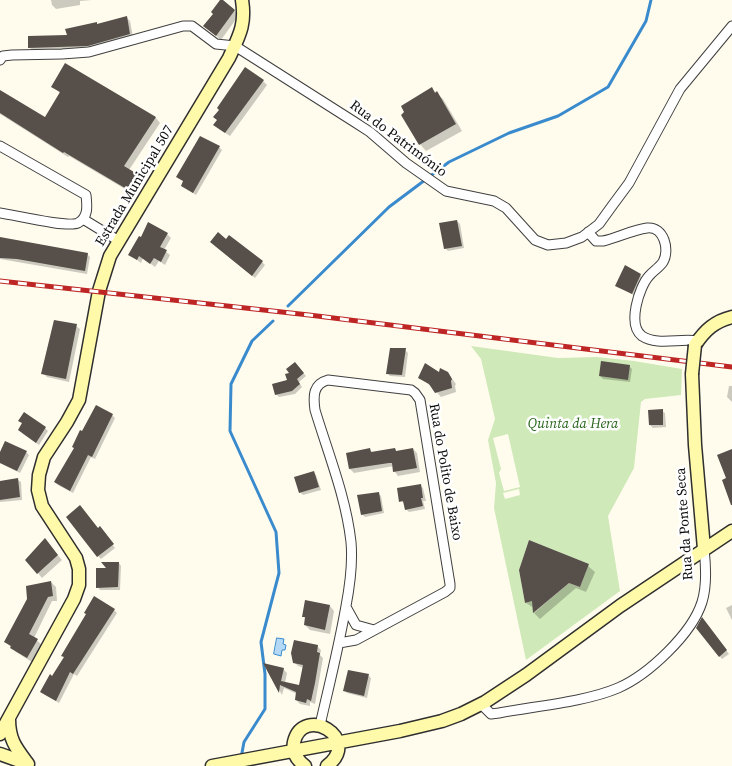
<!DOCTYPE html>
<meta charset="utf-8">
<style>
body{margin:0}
canvas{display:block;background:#fffcee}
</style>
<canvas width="732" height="766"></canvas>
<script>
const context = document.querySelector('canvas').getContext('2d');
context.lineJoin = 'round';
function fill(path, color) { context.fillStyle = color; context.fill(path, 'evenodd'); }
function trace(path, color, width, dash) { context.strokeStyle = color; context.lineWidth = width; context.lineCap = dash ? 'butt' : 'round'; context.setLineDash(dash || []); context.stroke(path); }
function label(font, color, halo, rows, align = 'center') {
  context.font = font + ' "Source Serif 4",serif'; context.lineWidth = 5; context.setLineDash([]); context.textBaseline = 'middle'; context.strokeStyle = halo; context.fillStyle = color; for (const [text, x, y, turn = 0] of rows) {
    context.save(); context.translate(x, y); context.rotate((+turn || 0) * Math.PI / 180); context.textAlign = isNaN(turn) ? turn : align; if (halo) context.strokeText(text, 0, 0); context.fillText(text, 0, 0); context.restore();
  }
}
fill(new Path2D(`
 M471,346L558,358L597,357L634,361L682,369L681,395L645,399L641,402L634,468L608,516L620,591L526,660L494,508L496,483L488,440L495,419L481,359ZM508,434L520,487L504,491L499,473L501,469L493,438ZM519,489L520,495L505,499L503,493ZM529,540L589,564L580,587L569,583L534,613L532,601L525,603L519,570Z`), '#cfe9b8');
const water = new Path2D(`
 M277,638L284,639L283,644L286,645L285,650H282L281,656L274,654Z`);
fill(water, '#b3d9f6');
trace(water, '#3a8bcd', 1);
fill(new Path2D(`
 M51,0H92L80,1V5L56,9L52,5Z
 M222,0L239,15L221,40L205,26L215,14Z
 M127,18L130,21L133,37L92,49L33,51L30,48L68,37L96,23L98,25Z
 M66,65L156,118L160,123L129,170L143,180L135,195L69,156L68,157L0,114V91L45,118L60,93L53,87Z
 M263,81L267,85L230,136L219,129Z
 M432,89L443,99L462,131L426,151L420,144Z
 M219,147L222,150L196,195L185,188Z
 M457,221L460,224L464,248L448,251L445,248Z
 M167,234L171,238L164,250L170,255L165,265L159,261L155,267L143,258L141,263L129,254L142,238Z
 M0,238L87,254L90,257L87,274L0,259Z
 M214,245L262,262L265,265L255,278Z
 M640,275L643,278L635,296L617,285Z
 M76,326L80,329L69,382L47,377L43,373Z
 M405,350L408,353L405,377L390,376L387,373Z
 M295,364L306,376L299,382L302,387L295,394L279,397L276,394L288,381Z
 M629,366L632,369L630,382L603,379L600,376Z
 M448,373L456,384L455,386L456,392L441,397L432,387L420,378Z
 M729,386H732V402L727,397Z
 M662,411L665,413L666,427L653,428L650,425Z
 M112,415L115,418L95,459L91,457L73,493L58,485L55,482Z
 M20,421L45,428L48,431L39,445L22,433L23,424Z
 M369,449L373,453L395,449L397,452L413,449L417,453L420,472L398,476L395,472L394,466L354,473L350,469Z
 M26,452L29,455L20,473L0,463V455Z
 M313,472L316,475L321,490L303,495L300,492Z
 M18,480L21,482L22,500L0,502V482Z
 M420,485L423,488L426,501H423L425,509L409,512L406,509L405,504L401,501Z
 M378,493L381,496L384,513L365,517L362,514Z
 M98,529L102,531L115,548L101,559L98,556Z
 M49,545L62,560L42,578L27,560Z
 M119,563L121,566L120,590H100L98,587L108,569Z
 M588,566L595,572L586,592L576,588L540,619L534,613V608L526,603Z
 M51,582L56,587L57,601H52L34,638L42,645L32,662L16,652L6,642L29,599Z
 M732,605V620L726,608Z
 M330,606L334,611L330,634L310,630L305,625L306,619L303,616Z
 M114,610L117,613L77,676L74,674L59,703L45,695L42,692L65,658L63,656Z
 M705,622L729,654L722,659L698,628Z
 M318,647L321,650L320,655L323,658L315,704L310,702V706L300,704L296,700L297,694L284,688L282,695L266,665L283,669L287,673L285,683L300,687L304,668L298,666L294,662Z
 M369,676L371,678L367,698L347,693L344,690Z`), '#0003');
trace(new Path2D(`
 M288,306L389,207L449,162L509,133L558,116L608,87L646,21L651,0
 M241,758L244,742L265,709V674L261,642L279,573L276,532L230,431L231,384L252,341L273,321`), '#3a8bcd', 3);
fill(new Path2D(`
 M220,0H223L235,10L216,36L203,26L213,14L211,12Z
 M127,16L130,34L88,46L28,48V36L67,35L65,29L97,22V24Z
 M65,63L156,117L124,166L139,175L130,191L64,152L63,153L0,113V90L45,117L60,92L51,87Z
 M245,67L264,80L225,133L213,125L217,120L213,117L219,110L217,108Z
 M432,87L435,93L437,91L456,124L419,145L401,115L404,112L401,106Z
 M200,136L220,146L193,193L181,186L183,181L176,177Z
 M457,220L462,246L444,249L439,223Z
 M148,222L168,233L160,247L167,250L161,262L154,258L150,264L139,256L137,260L128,255L139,236L141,237Z
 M218,232L226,239L229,235L263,261L252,276L210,242Z
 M0,237L88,253L85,271L17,259L0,258Z
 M625,265L641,274L632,294L615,286Z
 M54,320L77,324L66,379L41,374Z
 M390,348H406L402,375L386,374Z
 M601,361L630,365L628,380L599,376Z
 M295,362L304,373L297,379L300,384L292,391L275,395L272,384L287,380L285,374L289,373L286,369Z
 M425,363L439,372L440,368L448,372L452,379L451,381L452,388L435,393L429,384L418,378Z
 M96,405L113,414L92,457L88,455L70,491L54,482L74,448L72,447L80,430L82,431Z
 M663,409V425H649L648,410Z
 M24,412L46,427L36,443L18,430L22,423L18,421Z
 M5,441L27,451L17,471L0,463V452Z
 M370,448L371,452L395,448L396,451L413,448L417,468L393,472L392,463H389L349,469L346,453Z
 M732,449V505H731L722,480L726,478L717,455Z
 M314,471L319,487L299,493L294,477Z
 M18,478L20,497L0,500V481Z
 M421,484L423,498H421L423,506L405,510L403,501L399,502L397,488Z
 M379,492L382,511L361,515L357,495Z
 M80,505L98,528L100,526L114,544L97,557L66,517Z
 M45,538L58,555L37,574L25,560Z
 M529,540L589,564L580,587L569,583L533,613L532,601L525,603L519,570Z
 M101,562H119L118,587L96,588V568H106Z
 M51,581L53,596L48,597L29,634L38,639L27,658L10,648L11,646L4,642L27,599L26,586Z
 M94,596L115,609L73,674L70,672L56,701L40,692L50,674L52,676L64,657L61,656L86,614L84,613Z
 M305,600L330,605L325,630L304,625L305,617H302Z
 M702,617L727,650L719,657L696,628Z
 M294,640L318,645L317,652L320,653L315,683L311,701L307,699L306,703L295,700L296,692L280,685L279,693L263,663L284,668L281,681L299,685L303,665L293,663L291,653Z
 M348,670L369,674L364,696L343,691Z`), '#564f4a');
const street = new Path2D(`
 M0,60L3,56L12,55L62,54L89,52L183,26H192L216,44L235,46L353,121L370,132L406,163L446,191L494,201L506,208L535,240L548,245L566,243L582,237L599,224L612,206L629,183L680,89L732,26
 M0,146L86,195C87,205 89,217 78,223C67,228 15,215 0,213
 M83,219L119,241
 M588,232L596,241H603C617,238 632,230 647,228C664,226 670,250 663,262C659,268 653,271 649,276C639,287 627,325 642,336C657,346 680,338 698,341
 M346,607L356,625L374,630
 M481,704L491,714L499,713C536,706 585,702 618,688C648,675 692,634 702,602C707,586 706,566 704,549
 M320,725C329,686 339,646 346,606C350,585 353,564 351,542C346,497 328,453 315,410C313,396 313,384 328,380L411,390L415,393L420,400L450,584V588L445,592L356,640L339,643`);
const secondary = new Path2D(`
 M695,345C705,330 715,321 732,317
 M692,374L695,445L704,549
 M9,719C9,740 16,748 28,764
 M0,734L74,599L79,585V569L76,558L42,506L38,490L39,475L44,457L67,422L79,400L99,291L110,256L229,58C239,36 246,25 242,0
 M0,754L28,764
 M212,766L400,731L442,721L461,714L485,702L526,675L620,606L732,531
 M305,766C297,760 292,752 294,742C303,704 363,738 327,766`);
trace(street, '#404040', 11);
trace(secondary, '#2f2f2f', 15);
trace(street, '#fff', 9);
trace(secondary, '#fffaa9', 12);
const rail = new Path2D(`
 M0,281L309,315L732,367`);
trace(rail, '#bd2625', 5);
trace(rail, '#fff', 3, [9]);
const secondaryBridge = new Path2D(`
 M692,374L695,345`);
trace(secondaryBridge, '#2f2f2f', 15, []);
trace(secondaryBridge, '#fffaa9', 12);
label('14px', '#0d0d0d', '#fff', [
 ["Rua do Património",398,139,37],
 ["Estrada Municipal 507",135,186,-59],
 ["Rua do Polito de Baixo",445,472,80],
 ["Rua da Ponte Seca",685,524,-94]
]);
label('italic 14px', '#29651e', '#fff', [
 ["Quinta da Hera",573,424]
]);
</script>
